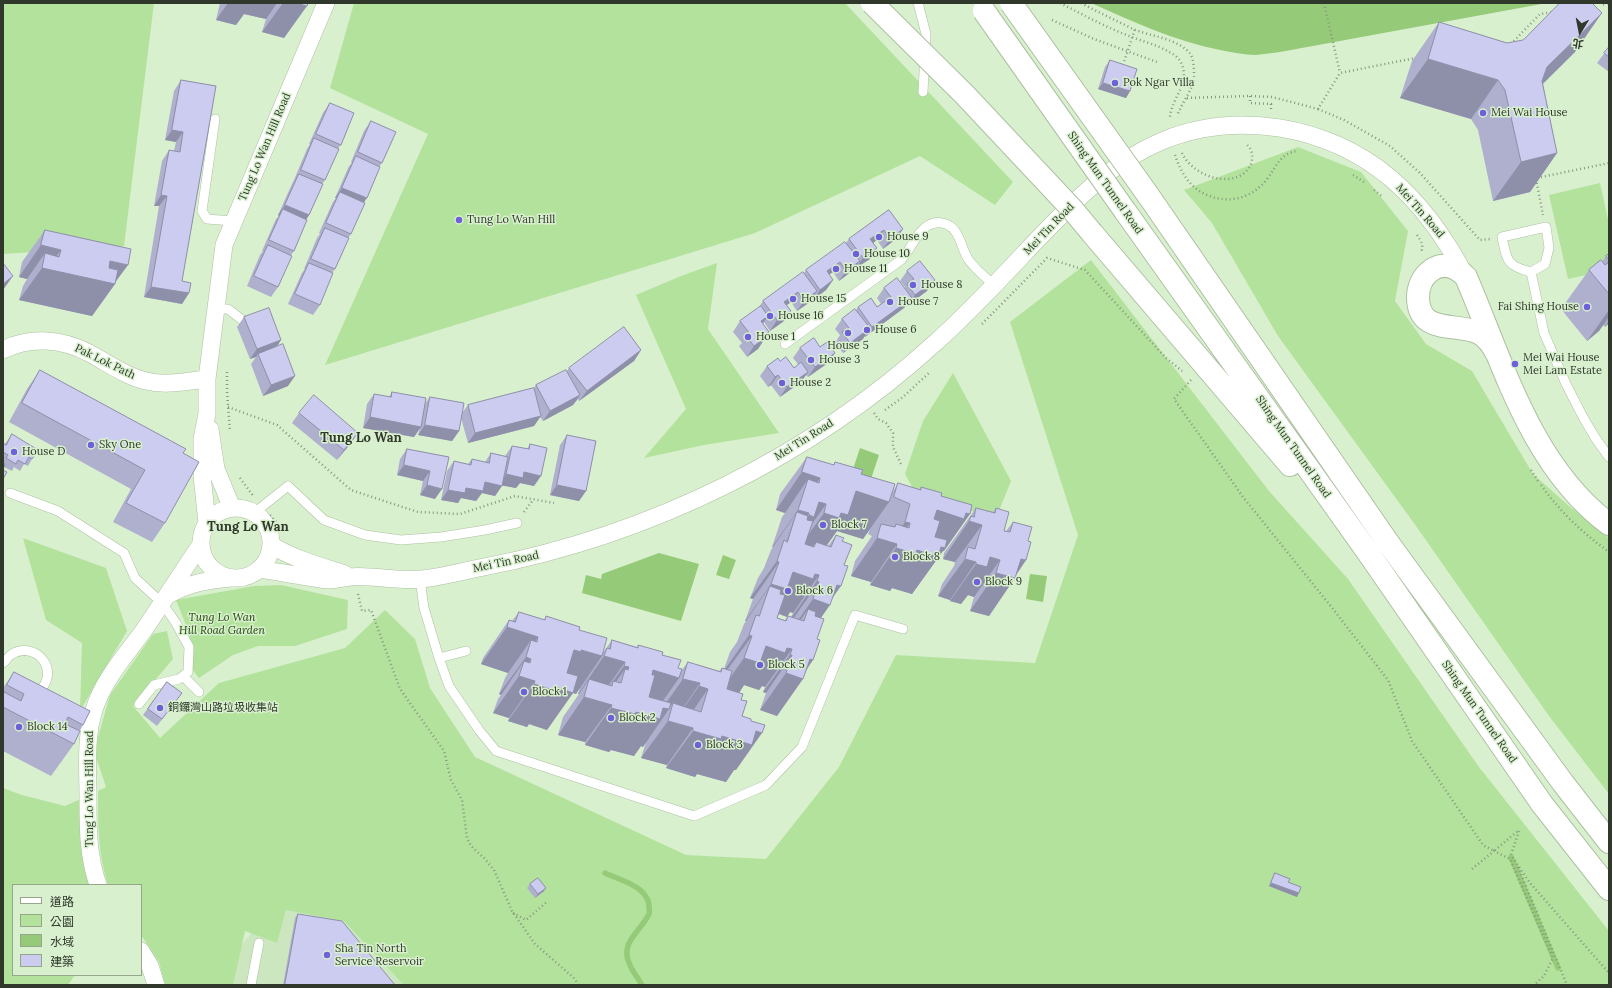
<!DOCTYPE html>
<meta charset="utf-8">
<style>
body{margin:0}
#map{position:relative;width:1612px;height:988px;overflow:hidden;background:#d9f0cf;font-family:Lora,"Noto Sans TC",serif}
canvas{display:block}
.frame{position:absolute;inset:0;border:4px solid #2f382b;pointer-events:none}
.legend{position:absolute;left:12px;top:884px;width:130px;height:92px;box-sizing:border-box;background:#d9f0cf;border:1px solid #95a68d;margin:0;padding:5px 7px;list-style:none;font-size:12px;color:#2f382b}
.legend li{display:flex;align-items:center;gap:8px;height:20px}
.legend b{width:20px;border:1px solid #95a68d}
.north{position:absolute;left:1560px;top:12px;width:40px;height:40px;-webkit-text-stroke:3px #d9f0cf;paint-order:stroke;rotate:190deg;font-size:11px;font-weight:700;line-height:16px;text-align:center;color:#2f382b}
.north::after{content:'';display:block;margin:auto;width:14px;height:18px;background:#2f382b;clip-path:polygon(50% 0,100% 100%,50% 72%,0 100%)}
</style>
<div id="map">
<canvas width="1612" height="988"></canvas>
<div class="frame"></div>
<ul class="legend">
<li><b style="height:5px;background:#fff"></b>道路</li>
<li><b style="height:11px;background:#b3e29c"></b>公園</li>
<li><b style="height:11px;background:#95cb78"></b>水域</li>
<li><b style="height:11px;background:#cbccf0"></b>建築</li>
</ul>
<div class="north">北</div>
</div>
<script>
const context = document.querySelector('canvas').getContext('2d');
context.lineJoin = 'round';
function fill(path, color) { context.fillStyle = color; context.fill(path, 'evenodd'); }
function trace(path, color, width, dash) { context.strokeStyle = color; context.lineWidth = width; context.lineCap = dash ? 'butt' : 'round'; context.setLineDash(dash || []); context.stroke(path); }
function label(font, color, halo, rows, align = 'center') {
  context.font = font + ' Lora,"Noto Sans TC",serif'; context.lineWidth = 3; context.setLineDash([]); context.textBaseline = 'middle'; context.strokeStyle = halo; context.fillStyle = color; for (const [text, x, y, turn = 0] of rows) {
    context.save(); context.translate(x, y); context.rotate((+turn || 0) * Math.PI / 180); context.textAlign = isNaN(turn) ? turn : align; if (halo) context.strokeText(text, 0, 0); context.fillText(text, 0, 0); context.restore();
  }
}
fill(new Path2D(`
 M347,890L414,985H207L255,929L260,899Z`), '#cce7c0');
fill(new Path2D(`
 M3,3H154L124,246L3,254Z
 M354,3H845L1013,182L995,205L920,156L755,233L325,365L428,134L330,88Z
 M1298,147L1361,172L1408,231L1395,301L1426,344L1472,371L1533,474L1569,506L1609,538V794L1549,716L1416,526L1278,336L1212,223L1184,190Z
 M1600,183L1609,224V270L1568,279L1549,195Z
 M1091,260L1269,491L1348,579L1479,767L1609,931V985H404L344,921L286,910L277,943L245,931L233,985H165L159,962L141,935V885H108C98,854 98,824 98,791L106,787L94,751L110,695L153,634L167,631L173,659L133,706L160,738L219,683L345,648L385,610L415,639L430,688L475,757L686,855L766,859L839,767L896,655L1035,663L1078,535L1010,322Z
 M717,263L708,329L779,433L704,445L644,458L686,409L636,295L681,276Z
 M953,373L1011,481L996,518L917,496L905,474L923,421Z
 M23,538L106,568L127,631L80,711L82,643L46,620Z
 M281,585L348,600L347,629L295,646H258L233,655L199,678C184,659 181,658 190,635L176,600L254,586Z
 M3,788L22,795L65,806L83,798L93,885H13V975H75L68,985H3Z`), '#b3e29c');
fill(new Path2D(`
 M1091,3H1547L1280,52C1273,53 1264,54 1256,55C1244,55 1232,52 1220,50C1175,41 1133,22 1091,3Z
 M860,448L879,455L865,497L846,490Z
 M659,553L699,564L681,621L582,593L586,575L601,579L602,574Z
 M723,555L736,560L729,579L716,575Z
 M1030,574L1047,576L1043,602L1026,599Z`), '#95cb78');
trace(new Path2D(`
 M1511,857L1558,968
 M605,873C624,882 653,887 649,914C641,931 620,942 629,963C632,971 638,978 642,985`), '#95cb78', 5.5);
const service = new Path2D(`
 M918,3L926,34L923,92
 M215,119L202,211L207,219L233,221
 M1546,227L1549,248L1545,264L1531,272C1506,266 1507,260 1502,237Z
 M1531,272L1544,333L1566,384L1584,419L1596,439L1609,457
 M217,309H228L241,319
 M785,344L901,260C911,250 915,234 927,226C932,223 937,222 942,223C960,226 960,246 968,259C975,269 985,277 994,285
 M10,493L58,511L124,553L135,578L162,603L176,623L189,647L188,672L179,679L154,685L139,704
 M254,513L288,486L324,520L365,535L401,540L441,537L485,530L517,523
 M420,579L424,608L439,658L449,686L479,730L496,751L694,816L766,785L802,747L855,615L903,629
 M439,658L466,651
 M3,663C6,661 8,656 12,654C37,640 64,673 35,695
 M183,676L199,692
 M251,985L259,943`);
const minor = new Path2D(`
 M3,350C30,336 63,339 89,353C108,363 125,376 146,381C166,386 188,381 207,379
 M210,429L216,469L232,508
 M201 543a35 35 0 1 1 70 0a35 35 0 1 1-70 0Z
 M207,523L202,475V439L207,414V379L224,245L326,3
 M271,545C294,559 320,566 345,574
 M259,569C275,572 292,574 308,577C315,578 322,580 329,580C336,580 343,578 350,577C357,576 364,577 371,577C388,578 405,581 421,579C442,577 463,571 484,567C650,535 810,457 935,343C971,311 1003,276 1035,242C1073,203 1111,162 1162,141C1200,125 1240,122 1280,128C1370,143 1425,199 1466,277
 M168,595C189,583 208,580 231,578
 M98,885C88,856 88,828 88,798C88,769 85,738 94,710C103,680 126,655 144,630C163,602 182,572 201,544
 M141,951L150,966L156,985`);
const tertiary = new Path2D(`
 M1497,354C1493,346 1488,338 1479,333C1458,322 1418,336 1418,297C1418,288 1422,278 1429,272C1442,261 1456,266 1466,277C1503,363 1531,466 1609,524`);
const trunk = new Path2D(`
 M1148,195L1389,544L1563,783L1609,842
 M1125,211L1367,551L1542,804L1609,889
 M1092,233L1290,465`);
trace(service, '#acc1a1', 10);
trace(minor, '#acc1a1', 18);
trace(tertiary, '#acc1a1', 24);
trace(trunk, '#acc1a1', 24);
trace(new Path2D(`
 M1060,3C1084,15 1107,28 1132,37C1144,42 1158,45 1169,52C1176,55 1181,60 1183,68C1188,86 1171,100 1170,117
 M1081,3C1098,12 1115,20 1133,29C1149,36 1181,39 1191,55C1194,61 1194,70 1194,77C1192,92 1182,102 1177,116
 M1324,3L1340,73
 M1601,3V5L1609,3
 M1052,20L1094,39L1157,62
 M1511,44L1540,14L1553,12
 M1123,65L1135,29
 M1250,96V103L1271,104V110
 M1187,98L1250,96L1272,97L1318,109L1340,73L1415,58
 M1318,109L1344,120L1390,146L1420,173L1480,240L1490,239
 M1182,153C1191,173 1223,187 1243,174C1248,170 1252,165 1252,159C1253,152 1250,147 1245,143
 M1175,155C1181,173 1191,190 1210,196C1230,204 1254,197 1267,179C1277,166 1280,153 1298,151
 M1353,175L1364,182
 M1537,178L1609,163
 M1536,179L1543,215
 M1374,190L1383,197
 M1417,235C1421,241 1424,245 1421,252
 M982,324L1047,258L1085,270L1166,358L1182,371
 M227,372V392L230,431
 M1191,380L1174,399L1243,497L1333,609L1388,680L1412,741L1483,845L1494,851L1519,830
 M228,407L277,425L351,490L418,512L460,514L515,496L554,503
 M885,410L903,397L930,372
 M874,413L878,419L886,423L893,433V447L901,464
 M1531,470L1538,481
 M240,478L254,497
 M1541,485C1560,512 1583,533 1609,552
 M524,512L533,500
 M270,515L284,531
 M358,594L362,611L371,610L400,689L444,751L451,780L462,800L467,838L471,846L484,858L494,870L512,911L535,944L575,979L578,985
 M1519,831L1511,855L1530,883L1609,973
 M1518,867L1567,985
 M1472,869L1494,851L1510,859L1553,958L1544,976L1534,985
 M513,913L526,920L548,901`), '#879780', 2.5, [1, 3]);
trace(service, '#fff', 9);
trace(minor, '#fff', 17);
trace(tertiary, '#fff', 22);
trace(trunk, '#fff', 22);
const trunkBridge = new Path2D(`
 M872,3L965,95L1072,209L1092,233
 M1011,3L1148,195
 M984,11L1125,211`);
trace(trunkBridge, '#acc1a1', 24, []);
trace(trunkBridge, '#fff', 22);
fill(new Path2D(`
 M220,3H308L284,38L262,32L266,19L244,14L236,25L216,20Z
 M1439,22L1507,43L1575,52L1543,84L1557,153L1530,192L1493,201L1478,130L1471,119L1400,98L1412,61Z
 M1609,47V72L1597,63Z
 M1110,60L1130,91L1126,98L1098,89L1105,67Z
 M181,80L216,86L182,281L189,293L182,304L144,297L159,206H154L162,161L169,150L174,151L176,142L165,140L174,91Z
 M330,103L341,145L338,148L325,180L322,184L309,215L306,220L294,251L291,255L278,287L271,297L247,286L260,255L263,251H262L276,219L279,216L278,215L292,184L294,180L307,149L310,144H309L323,113Z
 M371,121L382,163L379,167L351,234L348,238L335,269L332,273L320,305L313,315L288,304L302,273L305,269H304L317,238L320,234L319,233L333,202L336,198H335L349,166L352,163L351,162L364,131Z
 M889,210L903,229L896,239L883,249L877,240L873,243L877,248L870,259L856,268L855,267L852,271L839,281L833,272L829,275L833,280L826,290L813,300L812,299L810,302L797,311L791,302L787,305L784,321L770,331L764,322L763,324L769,332L758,349L747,357L739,346L742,343L733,332L740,321L758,309L763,301L804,273L806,270L846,243L849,239Z
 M45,230L115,284L92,316L19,300L23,286L27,279L19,277L22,262Z
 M1609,254V323L1605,327L1603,325L1599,331L1587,341L1561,309L1589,270L1602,262L1606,256Z
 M907,271L927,291L908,305L907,304L904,308L865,337L864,336L863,339L843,353L835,343L840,335L835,329L842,319L856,310L858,307H877L881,304L877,298L884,288H905V287L900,281Z
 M244,317L281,340L277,347L288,386L263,396L251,364L256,357L250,359L237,327Z
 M800,348L835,353L828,363L808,377L806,375L801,382L780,397L771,385L768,387L760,376L767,366L780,361L794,368L798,364L793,358Z
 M641,350L634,361L579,401L578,399L573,405L543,421L540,417L534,426L468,443L461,418L459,431L452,441L418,435L420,428L414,437L363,428L367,404L374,394L389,397L392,392L424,405L430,397L462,413L468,405L534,388L536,385L567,371L569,368Z
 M40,370L183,453L165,523L152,542L113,522L131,489L9,422L27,389Z
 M299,413L351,443L337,460L292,423Z
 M12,434L32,459L28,466L24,464L20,471L14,467L12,471L4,467L3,469V443L5,444Z
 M567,435L586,491L579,501L550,495L560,445Z
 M530,444L534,486L520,483L516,488L502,485L495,496L482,493L476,501L461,498L458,503L441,500L447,471L454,461L468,464L472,459L485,462L491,453L505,456L512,446L527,449Z
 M407,449L449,457L435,499L420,495L423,481L397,475L400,459Z
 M807,457L833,465L835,462L861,474L892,493L898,483L919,490L921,487L941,496L944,551H943L912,594L892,588L890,591L870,585L871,582L851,576L855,561L872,536L868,534L870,529L863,539L837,531L827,545L828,546L836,535L842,541L833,597L821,618L806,671L777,716L760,710L766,693L763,692L765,687L762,686L759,690L744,685L739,693L741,700L742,716L736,770H734L726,782L697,774L695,777L666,768L667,765L641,758L646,742L643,747L641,746L634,756L611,750L609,752L585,745V742L558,735L563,717L579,694H578L580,687L576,694L573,693L547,730L529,724L527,727L508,721L509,718L493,713L498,699L501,695L499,694L505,678L508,673L481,664L483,658L509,620L512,621L519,612L544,620L546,616L579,630L602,654L612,640L637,647L638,645L662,655L681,671L688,662L719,671L722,668L724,669L730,652L737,642L744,624L746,621H745L753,599L750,598L758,578L764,568L771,550L773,547H772L782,517L785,513L776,510L780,494ZM790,612L793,613L791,617L788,616L785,620L777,618L779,614L787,617Z
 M976,508L993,512L996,508L1004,531H1006L1013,522L1028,541L1026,560L989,616L970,611L974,597L968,595L961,604L950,601V600L938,596L942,584L954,566L955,562L943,559L944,553Z
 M14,672L83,725L79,731L74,744L51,776L3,751V688Z
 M167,682L182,693L157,726L143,715Z
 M1275,873L1288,882L1297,897L1269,886L1273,877Z
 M530,884L544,891L535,898L527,888Z
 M298,914L395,985H283L295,918Z`), '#afafce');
fill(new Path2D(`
 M228,3H277L266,19L244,14L236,25L216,20Z
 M283,3H297L307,6L284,38L262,32Z
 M1602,13L1575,52L1519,107L1547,67Z
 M1428,59L1498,80L1471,119L1400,98Z
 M1103,83L1130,91L1126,98L1098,89Z
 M172,130L183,132L176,142L165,140Z
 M1557,153L1530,192L1493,201L1521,162Z
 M342,188L367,198L359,208L340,192L336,198H335Z
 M161,195L167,196L159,206H154Z
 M285,205L309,215L302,226L283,209L279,216L278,215Z
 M903,229L896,239L883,249L890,239Z
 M884,230L877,240L863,250L870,239Z
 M41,245L61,250L47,269L110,261L128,265L114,284H115L92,316L19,300L42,268L45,253L27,279L19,277Z
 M877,248L870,259L856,268L863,258Z
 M860,261L852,271L839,281L846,271Z
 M840,262L833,272L819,281L827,271Z
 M13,276L3,290V284Z
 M833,280L826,290L813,300L820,290Z
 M935,280L927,291L908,305L915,295Z
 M151,287L189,293L182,304L144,297Z
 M817,291L810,302L797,311L804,301Z
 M798,292L791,302L777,312L784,302Z
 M912,298L904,308L865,337L872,327Z
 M1609,310V317L1599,331L1587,341Z
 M791,311L784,321L770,331L777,320Z
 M768,316L761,326V321Z
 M1609,320V323L1605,327Z
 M870,328L863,339L843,353L850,343Z
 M769,332L758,349L747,357L754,346L763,336Z
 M281,340L274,350L258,354L256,357L250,359L257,349Z
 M641,350L634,361L579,401L587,391Z
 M835,353L828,363L808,377L815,367Z
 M808,372L801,382L780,397L787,387Z
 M778,375L771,385L768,387L775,377Z
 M295,376L288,386L263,396L271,385Z
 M580,395L573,405L543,421L550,411Z
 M541,416L534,426L468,443L475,433Z
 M370,417L421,427L414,437L363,428Z
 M425,425L459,431L452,441L418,435Z
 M358,433L351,443L337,460L344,450Z
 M404,465L430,471L423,481L397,475Z
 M524,472L541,476L534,486L520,483L516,488L499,485L506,474Z
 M802,472L820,478L798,510L809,513L783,551L797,512L773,547H772L798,510L808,479L785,513L776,510Z
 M485,482L502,486L495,496L482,493L476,501L461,498L458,503L441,500L448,490L466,488Z
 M427,485L442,489L435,499L420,495Z
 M557,485L586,491L579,501L550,495Z
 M856,491L889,502L863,539L837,531L822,552L814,547L816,542L807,554L797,550L824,513Z
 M819,502L826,504L800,541L783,552L809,515Z
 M937,510L966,513L970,514L944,551H943L912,594L892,588L890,591L870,585L896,548H911Z
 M969,521L982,525L955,562L943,559Z
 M905,522L910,523L896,544H897L871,582L851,576L877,538L891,542Z
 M990,557L1000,560L974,597L968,595L961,604L950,601L976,564Z
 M965,559L976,562L950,600L938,596Z
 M1021,559L1026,560L1014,578H1015L989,616L970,611L996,573Z
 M777,561L779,562L753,599L750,598Z
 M793,572L815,574L819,575L793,613L790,612L787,617L772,611L759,616L770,586L746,621H745L771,584Z
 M817,581L819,582L793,619L791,618Z
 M837,585L841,586L828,604L830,605L804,642V621L808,609L789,637L787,636L813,599Z
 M507,627L538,637L527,654L531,640L508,673L481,664Z
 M749,635L752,636L725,673L723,672Z
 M766,646L787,648L792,649L765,687L762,686L759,690L744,685L734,701L718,695L744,658Z
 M574,650H581L602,656L576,694L573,693L547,730L529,724L527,727L508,721L534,684Z
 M790,655H792L766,693L763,692Z
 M604,656L625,662L599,699L589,679L579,694H578Z
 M526,657L531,659L520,676L524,661L501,695L499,694Z
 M810,659L813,660L801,678L803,679L777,716L760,710L786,673Z
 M624,666L629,667L623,676L625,669L602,702L612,705L585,742L558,735L584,697L599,701ZM613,681L612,686L599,701Z
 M653,670L679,678L653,715L627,708Z
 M519,676L535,681L509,718L493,713Z
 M683,679L700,683L674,721L673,703L668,709H669L643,747L641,746L634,756L611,750L609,752L585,745L611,708L657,716Z
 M699,686L708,689L683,725L693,728L667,765L641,758L668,721L674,722Z
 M693,731L722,736L756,731L762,733L736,770H734L726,782L697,774L695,777L666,768Z
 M1271,883L1299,893L1297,897L1269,886Z
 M546,888L544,891L535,898L538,894Z`), '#8e8fa8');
const building = new Path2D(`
 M297,3H308L307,6Z
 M1560,3H1592L1602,13L1547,67L1542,81L1557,153L1521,162L1505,90L1498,80L1428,59L1439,22L1507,43L1523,40Z
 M1609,47V57L1604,53Z
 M1110,60L1137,69L1130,91L1103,83Z
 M181,80L216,86L182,281L191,283L189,293L151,287L167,196L161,195L169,150L180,152L183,132L172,130Z
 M330,103L354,113L341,145L316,134Z
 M371,121L396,132L382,163L358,152Z
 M314,138L339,149L325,180L301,170Z
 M356,156L380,167L367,198L342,188Z
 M299,174L323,184L309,215L285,205Z
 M340,192L365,203L351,234L326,223Z
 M283,209L307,220L294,251L269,240Z
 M889,210L903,229L890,239L884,230L870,239L877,248L863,258L849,239Z
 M325,228L349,238L335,269L311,259Z
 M45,230L131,249L128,265L110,261L109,268L118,270L115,284L42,268L45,253L59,257L61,250L41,245Z
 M845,242L860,261L846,271L840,262L827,271L833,280L820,290L806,270Z
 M268,245L292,256L278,287L254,276Z
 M1609,254V260L1606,256Z
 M1601,260L1605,265L1609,262V294L1589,270Z
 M920,261L935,280L915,295L907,284L914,279L907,271Z
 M3,263L13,276L3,284Z
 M309,263L333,273L320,305L295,294Z
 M803,272L817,291L804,301L798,292L784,302L791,311L777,320L763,301Z
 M897,278L912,298L872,327L858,307L871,298L877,307L891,297L884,288Z
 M761,306L768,316L761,321L769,332L763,336L765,338L754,346L746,336L750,334L740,321Z
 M269,308L281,340L257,349L244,317Z
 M855,309L870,328L850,343L842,332L849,328L842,319Z
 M624,327L641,350L587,391L569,368Z
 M814,338L820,347L827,342L835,353L815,367L800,348Z
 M283,344L295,376L271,385L258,354Z
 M786,357L794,368L801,362L808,372L787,387L778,375L775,377L767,366L778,358L780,361Z
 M40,370L186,449L183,453L199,462L165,523L126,503L145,470L22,403Z
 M566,370L580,395L550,411L536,385Z
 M534,388L541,416L475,433L468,405Z
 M392,392L426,398L421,427L370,417L374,394L391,397Z
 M314,395L358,433L344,450L299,413Z
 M430,397L464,403L459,431L425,425Z
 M12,434L38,450L32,459L29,457L25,464L18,460L16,464L6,458L8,455L3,452V443L6,445Z
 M567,435L596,441L586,491L557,485Z
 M530,444L547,448L541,476L524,472L523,478L506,474L512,446L529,449Z
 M407,449L449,457L442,489L427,485L430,471L404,465Z
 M491,453L508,457L502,486L485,482L483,491L466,488L465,493L448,490L454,461L471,465L472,459L489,463Z
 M807,457L834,465L835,462L863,470L861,474L895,484L889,502L856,491L848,515L841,513L839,518L824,513L826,504L819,502L814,517L809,515V513L798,510L808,479L819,483L820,478L802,472Z
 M3,463L5,464L3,469Z
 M3,470L7,472L3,479Z
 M898,483L921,490V487L942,493L941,496L972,505L970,514L966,513L964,519L937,510L934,519L940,521L935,537L947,540L945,548L941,547L938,557L917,550L916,554L896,548L897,544L877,538L881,524L895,527L896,524L909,528L910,523L905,522L910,504L894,497Z
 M976,508L995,513L996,508L1009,512L1004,531L1010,532L1013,522L1032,527L1028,541L1031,542L1026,560L1021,559L1015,578L996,573L1000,560L990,557L987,567L976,564V562L965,559L968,547L975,549L982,525L969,521L971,516L974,517Z
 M797,512L808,516L807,520L813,521L805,544L814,547L816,542L831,547L836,535L844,538L842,541L852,545L844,565L848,566L841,586L837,585L830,605L813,599L819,582L817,581L819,575L815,574L813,579L793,572L787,589L771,584L779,562L777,561L784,540L787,542Z
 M770,586L781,590L780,594L785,595L777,618L786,621L788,616L804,621L808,609L816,612L815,616L824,619L817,639L820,640L813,660L810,659L803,679L786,673L792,655H790L792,649L787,648L785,653L766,646L760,663L744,658L752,636L749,635L756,615L759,616Z
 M519,612L545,620L546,616L580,627L579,630L607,638L602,656L581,650V652L574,650L567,673L578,676L573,693L554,686L553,690L534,684L535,681L519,676L524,661L530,663L531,659L526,657L531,640L537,642L538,637L507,627L509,620L515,622Z
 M612,640L638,648V645L663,652L662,655L681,660L678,668L682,669L679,678L653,670L652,675H655L649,697L671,703L669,709L663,708L660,719L636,712L635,714L611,708L612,705L584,697L589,679L612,686L613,681L621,683L625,669L628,670L629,667L624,666L625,662L604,656L607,648L610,649Z
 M688,662L721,672L722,668L732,671L727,689L743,694L741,700L747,701L742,716L751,719V721L765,725L762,733L756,731L752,745L722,736L721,739L693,731V728L668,721L673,703L701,712L708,689L699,686L700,683L683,679Z
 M14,672L90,711L83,725L68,717L65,724L80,731L74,744L3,707V695L4,692L21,701L24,694L7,685Z
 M167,682L182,693L162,719L148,709Z
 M1275,873L1290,879L1288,882L1301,887L1299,893L1271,883Z
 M538,878L546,888L538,894L530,884Z
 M298,914L342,921L395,985H285Z`);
fill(building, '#cbccf0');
trace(building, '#8e8fa8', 1);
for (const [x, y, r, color] of [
 [1115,83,4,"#6f60da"],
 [1483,113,4,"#6f60da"],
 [459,220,4,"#6f60da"],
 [879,237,4,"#6f60da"],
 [856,254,4,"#6f60da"],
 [836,269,4,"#6f60da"],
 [913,285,4,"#6f60da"],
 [793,299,4,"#6f60da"],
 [890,302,4,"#6f60da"],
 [1587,307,4,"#6f60da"],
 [770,316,4,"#6f60da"],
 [867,330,4,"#6f60da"],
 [848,333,4,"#6f60da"],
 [748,337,4,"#6f60da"],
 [811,360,4,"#6f60da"],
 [1515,364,4,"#6f60da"],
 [782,383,4,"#6f60da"],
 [91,445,4,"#6f60da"],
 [14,452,4,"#6f60da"],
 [823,525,4,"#6f60da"],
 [895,557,4,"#6f60da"],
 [977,582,4,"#6f60da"],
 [788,591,4,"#6f60da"],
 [760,665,4,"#6f60da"],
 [524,692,4,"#6f60da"],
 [160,708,4,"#6f60da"],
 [611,718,4,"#6f60da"],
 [19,727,4,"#6f60da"],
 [698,745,4,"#6f60da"],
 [327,955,4,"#6f60da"]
]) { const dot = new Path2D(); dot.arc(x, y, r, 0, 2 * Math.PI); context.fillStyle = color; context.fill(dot); trace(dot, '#d9f0cf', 1.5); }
label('11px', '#2f382b', '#d9f0cf', [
 ["Pok Ngar Villa",1123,83],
 ["Mei Wai House",1491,113],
 ["Tung Lo Wan Hill",467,220],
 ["House 9",887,237],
 ["House 10",864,254],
 ["House 11",844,269],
 ["House 8",921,285],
 ["House 15",801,299],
 ["House 7",898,302],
 ["Fai Shing House",1579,307,"right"],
 ["House 16",778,316],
 ["House 6",875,330],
 ["House 1",756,337],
 ["House 5",848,346,"center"],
 ["Mei Wai House",1523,358],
 ["Mei Lam Estate",1523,371],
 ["House 3",819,360],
 ["House 2",790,383],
 ["Sky One",99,445],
 ["House D",22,452],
 ["Block 7",831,525],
 ["Block 8",903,557],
 ["Block 9",985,582],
 ["Block 6",796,591],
 ["Block 5",768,665],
 ["Block 1",532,692],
 ["銅鑼灣山路垃圾收集站",168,708],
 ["Block 2",619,718],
 ["Block 14",27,727],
 ["Block 3",706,745],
 ["Sha Tin North",335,949],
 ["Service Reservoir",335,962]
], 'left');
label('11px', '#2f382b', '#d9f0cf', [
 ["Tung Lo Wan Hill Road",265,147,-67],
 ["Shing Mun Tunnel Road",1105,183,55],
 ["Mei Tin Road",1420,211,49],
 ["Mei Tin Road",1049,229,-46],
 ["Pak Lok Path",105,362,26],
 ["Mei Tin Road",804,440,-32],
 ["Shing Mun Tunnel Road",1293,447,55],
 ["Mei Tin Road",506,562,-12],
 ["Shing Mun Tunnel Road",1479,712,55],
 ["Tung Lo Wan Hill Road",90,789,-90]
]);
label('italic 11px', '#204207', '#d9f0cf', [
 ["Tung Lo Wan",222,618],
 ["Hill Road Garden",222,631]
]);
label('bold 13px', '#2f382b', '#d9f0cf', [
 ["Tung Lo Wan",361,438],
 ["Tung Lo Wan",248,527]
]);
</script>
